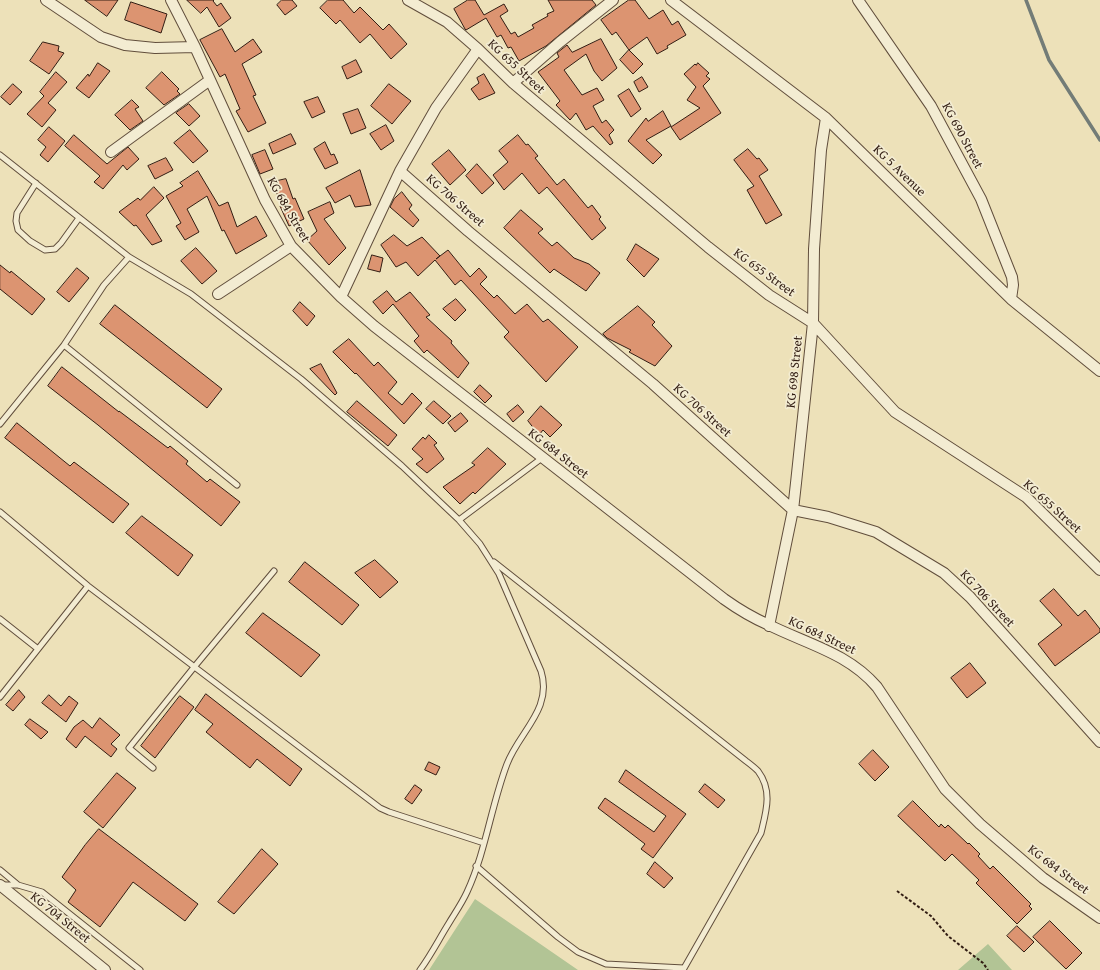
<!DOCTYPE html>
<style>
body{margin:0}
canvas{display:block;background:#ede1b9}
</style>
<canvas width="1100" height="970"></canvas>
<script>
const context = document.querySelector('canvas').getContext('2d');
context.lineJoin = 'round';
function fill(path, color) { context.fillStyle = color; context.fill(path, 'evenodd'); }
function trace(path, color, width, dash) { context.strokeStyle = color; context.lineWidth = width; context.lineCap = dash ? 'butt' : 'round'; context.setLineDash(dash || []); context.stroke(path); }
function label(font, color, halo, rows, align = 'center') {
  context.font = font + ' "Gentium Book Plus",serif'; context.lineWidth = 3.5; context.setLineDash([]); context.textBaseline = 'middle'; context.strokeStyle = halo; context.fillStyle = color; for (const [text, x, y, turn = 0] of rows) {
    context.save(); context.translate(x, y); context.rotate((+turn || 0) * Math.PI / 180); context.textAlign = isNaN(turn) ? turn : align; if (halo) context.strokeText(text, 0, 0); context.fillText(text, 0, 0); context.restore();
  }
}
fill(new Path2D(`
 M475,899L578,970H429Z
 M988,944L1012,970H958Z`), '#b2c495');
trace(new Path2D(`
 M1026,0L1049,60L1100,140`), '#737c77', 3.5);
const building = new Path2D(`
 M85,0H118L107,16Z
 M187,0H214L213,1L217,6L221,3L231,18L219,27L207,7L201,13Z
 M282,0H292L297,6L285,15L277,5Z
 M328,0H343L354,13L360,7L383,30L389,24L407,44L391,59L370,34L360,43L340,20L336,24L320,8Z
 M468,0H475L484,15L504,4L508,11L500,16L511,34L515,32L518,37L534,28L532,25L548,16L547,14L554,11L548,0H592L596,5L546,46L519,61L511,47L508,48L501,35L497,37L486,18L466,30L465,29L454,9Z
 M629,0H635L649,19L663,10L672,25L678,21L686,35L667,46L668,48L657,54L647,37L629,50L616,32L612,35L601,20Z
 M131,2L167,14L161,33L125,20Z
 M222,29L235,52L253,39L262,52L242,64L256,95L253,96L266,123L248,132L236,111L240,109L225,74L220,77L200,40Z
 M601,39L617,68L602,81L594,71L586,54L564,70L582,95L597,88L604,100L593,106L602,123L606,120L614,130L609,135L613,143L610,145L593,126L586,130L576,113L570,120L556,105L560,101L538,72L559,57L557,53L567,45L572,52Z
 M43,42L59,46L58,51L64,53L49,74L30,61Z
 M629,50L643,64L633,74L620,60Z
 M356,60L362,72L347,79L342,67Z
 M98,63L110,71L89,98L76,88L88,74L89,76Z
 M698,63L709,73L706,76L710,79L703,86L721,113L680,140L671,127L700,108L687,100L696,87L684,74L695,64L696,65Z
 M56,72L67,82L48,103L56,110L42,127L27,114L44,96L40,92Z
 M162,72L179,89L177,91L180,94L164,105L146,88Z
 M484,74L495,93L479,100L471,89L479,83L477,78Z
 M642,77L648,87L639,92L634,82Z
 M13,84L22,92L10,105L1,97Z
 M389,84L411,101L392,124L371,106Z
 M629,89L641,109L631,117L618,96Z
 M318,97L325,112L312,118L304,102Z
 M132,100L139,107L135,109L143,121L130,130L115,115Z
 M189,104L200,116L189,126L176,113Z
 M358,109L366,128L351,134L343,114Z
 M663,111L671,126L646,140L662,155L653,164L628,141L646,118L648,121Z
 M386,125L394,141L381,150L370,134Z
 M49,127L65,141L48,162L40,155L46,147L38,140Z
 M190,130L208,151L193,163L174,143Z
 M291,134L296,144L273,154L269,144Z
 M74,135L107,164L128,147L139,159L127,170L123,165L103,189L94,182L100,176L65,146Z
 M518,135L526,145L528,144L538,156L535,158L557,185L564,179L588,208L592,205L601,217L599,219L606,228L592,240L547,187L539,194L522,173L504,190L493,175L508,162L499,151Z
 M325,142L331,155L334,154L338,163L325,169L314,149Z
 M748,149L757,159L759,158L768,170L759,176L782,215L766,224L747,190L754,186L734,160Z
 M265,150L273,169L260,174L252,155Z
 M449,150L466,170L450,185L432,164Z
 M166,158L173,170L155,179L148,166Z
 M477,164L494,183L482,194L466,176Z
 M360,170L371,205L355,207L350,195L335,203L326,188Z
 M198,171L219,206L228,202L237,227L256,216L267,236L236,254L224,230L222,231L207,196L187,209L199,232L185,240L176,226L181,223L166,196L183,186L180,183Z
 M286,179L293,199L295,198L304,219L289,226L280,206L281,205L273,182Z
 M154,187L164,198L146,215L162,241L152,245L136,225L134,226L119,212L138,198L140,200Z
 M402,192L412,205L409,209L419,220L413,227L390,207L394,199Z
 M330,202L334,213L324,219L346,248L329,265L307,240L317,231L308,212Z
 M521,210L543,229L538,233L552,246L557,242L574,258L589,264L600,273L586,291L554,269L550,273L504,228Z
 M394,235L407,246L422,237L440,256L436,259L448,250L470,277L479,268L487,277L480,284L494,298L497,295L515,314L527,304L543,322L548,319L578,347L546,382L504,337L509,332L461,280L455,285L435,260L418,276L406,262L396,267L381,245Z
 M636,244L659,259L644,277L627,260Z
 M196,248L217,271L202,284L181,261Z
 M372,255L383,258L380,272L368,269Z
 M0,265L10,273L11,271L45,299L32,315L0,289Z
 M77,268L89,278L69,302L57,292Z
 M387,291L396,302L410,292L430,315L426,317L452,341L451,343L469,363L458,378L427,350L424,353L414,341L419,336L393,304L383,314L373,302Z
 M456,299L466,310L455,321L443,309Z
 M300,302L315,316L307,326L293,311Z
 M115,305L222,389L207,408L100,324Z
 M638,306L655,322L652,325L672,346L655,366L629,352L631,350L607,338L603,334Z
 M349,339L374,366L378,362L397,382L388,393L402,405L412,393L422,403L404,424L356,373L355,374L333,352Z
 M321,364L337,393L335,395L310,369Z
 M62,367L119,412V411L168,448L170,446L188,461L186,464L207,482L210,479L240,502L221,526L98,425L48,386Z
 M480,385L492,396L485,403L474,392Z
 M357,401L397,435L388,446L347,412Z
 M434,401L451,416L443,424L426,409Z
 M518,405L524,412L513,422L507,414Z
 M541,406L562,425L550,437L543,430L539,435L528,421Z
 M461,413L468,421L455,432L448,423Z
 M17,423L70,466L74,462L129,504L113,523L5,438Z
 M429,435L437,443L434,445L444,459L427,473L416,464L423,459L412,449L423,437L425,439Z
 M488,448L506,464L475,494L473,492L460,504L443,487L475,465L472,463Z
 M142,516L193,555L178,576L126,533Z
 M375,560L398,582L380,598L355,573Z
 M305,562L359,605L342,625L289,582Z
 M1054,589L1078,616L1085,610L1100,629V632L1055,666L1038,644L1062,625L1040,601Z
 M263,613L320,655L301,677L246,633Z
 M970,663L986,683L967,698L951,678Z
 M19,690L25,697L13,711L6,705Z
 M206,694L302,769L290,786L257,759L250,768L206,732L213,724L195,710Z
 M49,695L61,706L69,696L78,703L66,722L42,703Z
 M180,696L194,707L155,758L141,746Z
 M100,718L120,735L111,744L117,749L111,757L85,736L76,748L66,739L74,727L83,720L92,728Z
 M30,719L48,732L41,739L25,725Z
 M873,750L889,767L875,781L859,764Z
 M429,762L440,767L436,775L425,770Z
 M626,770L686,814L653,858L641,849L645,844L598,808L605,798L654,832L666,816L619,782Z
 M117,773L136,788L103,828L84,812Z
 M705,784L725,800L718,808L699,792Z
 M415,785L422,790L412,804L405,799Z
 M913,801L939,827L941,824L945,828L948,825L968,844L969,843L980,854L978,856L990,869L993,866L1031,904L1029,906L1032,909L1017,924L976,883L979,880L952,854L945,861L898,816Z
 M99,829L198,904L185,921L133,882L100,927L68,902L76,890L62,877L85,845Z
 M262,849L278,864L234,914L218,902Z
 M655,862L673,878L664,888L647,874Z
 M1050,921L1082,953L1066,969L1033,937Z
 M1017,926L1034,942L1024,952L1007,936Z`);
fill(building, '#dc9471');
trace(building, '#321d13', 1);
const lane = new Path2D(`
 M0,155L129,257L191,294L301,379L402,466L459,520L480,544L499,574L541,671C553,709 519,732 507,764C491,806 486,851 467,892C462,903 455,913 449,923C439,939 431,955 420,970
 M36,183L17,213L16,221L18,230L30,241L45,250L55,249L61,243L79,218
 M64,345L237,485
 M0,424L64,345L104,285L129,257
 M0,512L88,586L380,808L389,812L484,843
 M459,520L542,458
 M494,562L746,761C750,764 754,767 758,771C773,791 766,812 761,833L683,970
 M0,619L38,649
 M0,697L88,586
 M153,768L129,748L195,666L274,571
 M476,866L558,937L578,952L606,964L684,968
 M0,870L18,885
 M3,885H18L42,892L140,970`);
const street = new Path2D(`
 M46,0L101,37L125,45L155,48L195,47L265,200L291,246L341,297L374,326L724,599C738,609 753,618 769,625C807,644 848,653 877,687L945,789L980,824L1043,878L1100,918
 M171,0L195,47
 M408,0L447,22L478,49L513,83L708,247L769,295L813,323L895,412L1026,497L1100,570
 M671,0L826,118L1011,299L1100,371
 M858,0L931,106L981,199L1012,277L1013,285L1011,299
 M478,49L436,108L400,171L468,231L653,384L793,510L828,517L876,532L944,573L970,597L1100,742
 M513,83L560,42L613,0
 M111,152L210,80
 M218,294L291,246
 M341,297L400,171
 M769,626L793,510L796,483L813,323L814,249L821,150L826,118
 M0,885L105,970`);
trace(lane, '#614e3c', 7);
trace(street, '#614e3c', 12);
trace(new Path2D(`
 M897,891L931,916L948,936L983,963L988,970`), '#321d13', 2, [3, 2]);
trace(lane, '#f3ecd2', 5);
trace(street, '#f3ecd2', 10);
label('13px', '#321d13', '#f3ecd2', [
 ["KG 655 Street",516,67,43],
 ["KG 690 Street",962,136,62],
 ["KG 5 Avenue",899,171,44],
 ["KG 706 Street",455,201,41],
 ["KG 684 Street",288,210,60],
 ["KG 655 Street",764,273,36],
 ["KG 698 Street",795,372,-84],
 ["KG 706 Street",702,411,42],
 ["KG 684 Street",558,454,38],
 ["KG 655 Street",1052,507,42],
 ["KG 706 Street",987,599,47],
 ["KG 684 Street",822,636,25],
 ["KG 684 Street",1058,870,37],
 ["KG 704 Street",60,918,39]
]);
</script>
